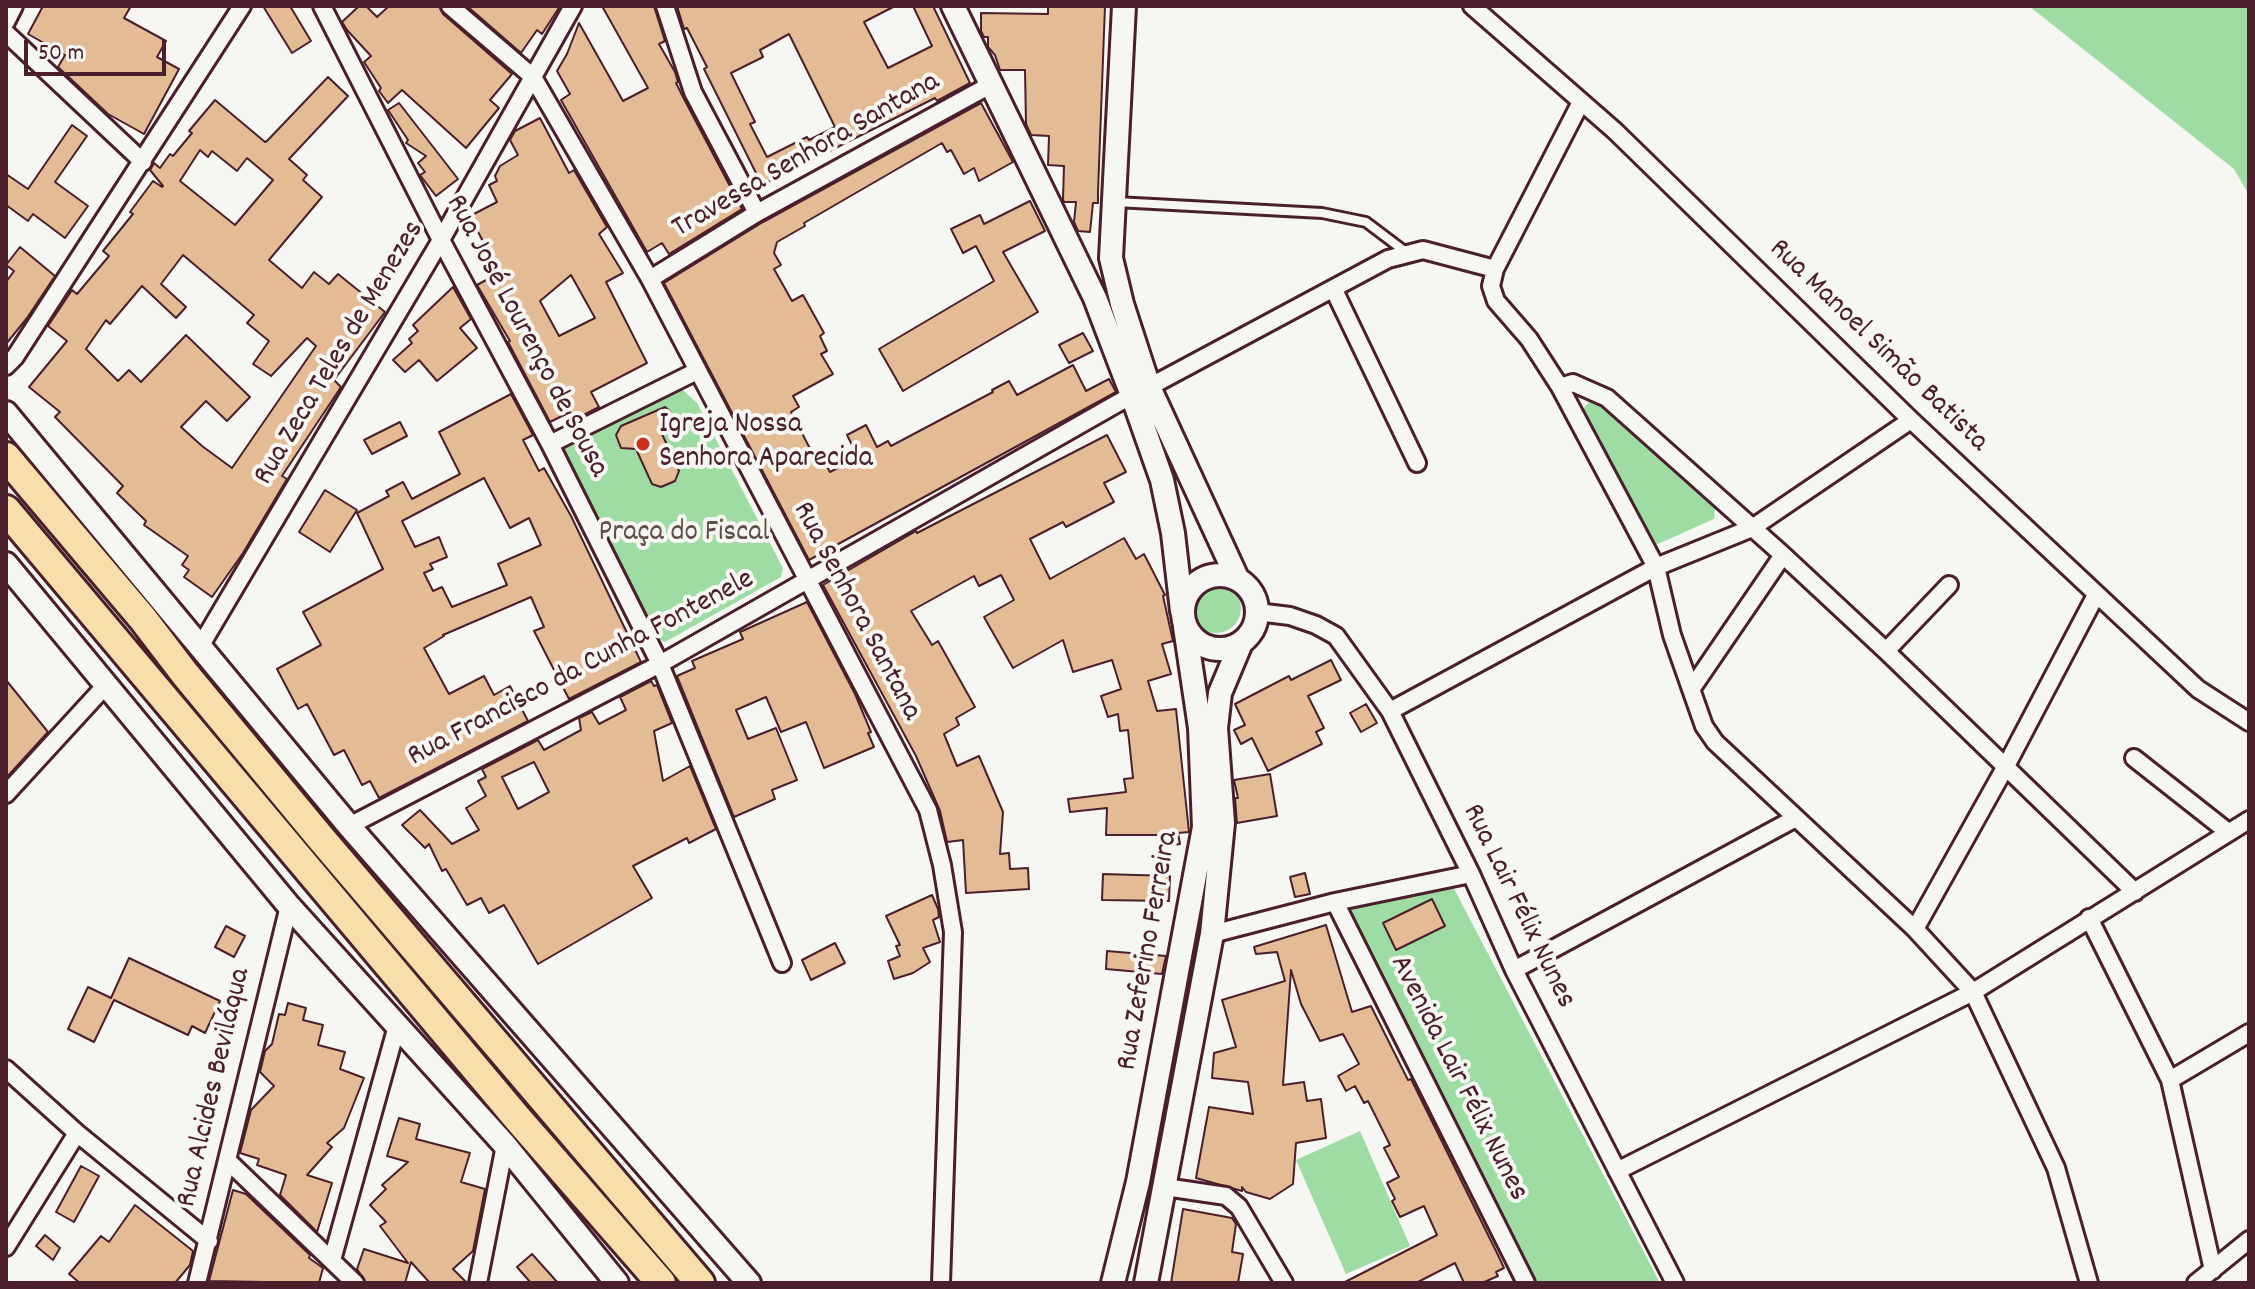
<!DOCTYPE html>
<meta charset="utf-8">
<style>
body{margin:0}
#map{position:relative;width:2255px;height:1289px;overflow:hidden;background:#f6f6f2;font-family:Dekko,sans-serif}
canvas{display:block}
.frame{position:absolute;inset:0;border:8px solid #4a1f2b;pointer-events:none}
.scale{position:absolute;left:24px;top:40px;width:142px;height:36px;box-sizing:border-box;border:4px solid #4a1f2b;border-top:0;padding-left:10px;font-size:24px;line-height:28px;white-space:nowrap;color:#4a1f2b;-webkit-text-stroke:6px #f6f6f2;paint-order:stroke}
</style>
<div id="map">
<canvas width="2255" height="1289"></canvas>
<div class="frame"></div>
<div class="scale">50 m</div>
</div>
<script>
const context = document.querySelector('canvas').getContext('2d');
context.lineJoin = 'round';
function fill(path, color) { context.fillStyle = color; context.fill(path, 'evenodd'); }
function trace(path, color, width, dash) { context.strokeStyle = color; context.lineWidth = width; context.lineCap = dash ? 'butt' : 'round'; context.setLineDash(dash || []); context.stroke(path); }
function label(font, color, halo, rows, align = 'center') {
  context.font = font + ' Dekko,sans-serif'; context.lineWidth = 8; context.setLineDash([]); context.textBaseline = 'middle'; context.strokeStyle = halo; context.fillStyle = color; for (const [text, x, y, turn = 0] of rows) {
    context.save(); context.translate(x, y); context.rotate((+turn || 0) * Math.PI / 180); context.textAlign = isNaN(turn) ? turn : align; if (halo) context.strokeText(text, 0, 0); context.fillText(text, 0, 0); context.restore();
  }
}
fill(new Path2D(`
 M2029,6H2249V195L2234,169Z
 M673,390H683L697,403L783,568L781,577L665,642L657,638L648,628L560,448Z
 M1597,401L1715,508L1714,519L1651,547L1583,409L1589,402Z
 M1191 608a25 25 0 1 1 50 0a25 25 0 1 1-50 0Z
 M1450,881L1660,1283H1537L1349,909Z
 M1360,1131L1410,1246L1346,1274L1296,1160Z`), '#9fdca4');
const building = new Path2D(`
 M43,6H131L124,18L166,41L157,57L179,69L144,134L108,114L58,67L65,55L28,34Z
 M263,6H290L311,41L292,53Z
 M359,6H366L377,17L389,6H439L443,14L512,74L490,100L499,108L466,148L402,90L388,103L379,91L381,88L364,62L371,56L347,30L342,22Z
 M467,6H560L542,34L537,30L521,53Z
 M602,6H654L665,41L659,44L675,72L678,82L676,83L683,97L742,209L669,254L662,243L647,252L561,100L570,94L557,71L567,54L579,23L623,101L648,88Z
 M677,6H895L864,22L888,68L932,46L913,6H933L970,83L937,101L935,98L762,185L704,69L707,67L687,28L684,29ZM789,34L835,127L809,140L807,137L767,157L750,124L755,122L731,73L763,57L760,50Z
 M1048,6H1105L1098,192V203H1093L1090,232L1078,231L1074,222L1076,202H1064L1063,199L1064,166L1048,165L1049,136L1031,135L1026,124L1025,70H1000L995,55L988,47V37H984L981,31V13L1048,14Z
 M328,77L348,96L289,159L307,175L303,180L322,197L269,260L302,288L314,272L329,284L338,274L385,312L334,380L341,387L282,476L287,479L243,553L212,597L184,577L189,570L182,565L188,556L144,525L146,521L117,493L123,486L55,417L60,412L29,387L67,341L48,326L72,290L77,294L109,256L103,251L133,214L130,212L153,181L162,187L163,186L150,170L154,163L160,168L170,154L173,156L192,133L189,131L215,100L265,142L267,141ZM200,150L208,157L212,151L237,171L247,158L273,180L235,225L180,181ZM183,255L254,315L247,323L269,341L253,364L271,376L307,338L316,346L232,468L202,446L181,427L206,401L227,421L250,397L186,335L141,382L129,370L118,381L86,349L106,320L110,324L142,286L176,318L186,307L161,284Z
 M399,103L458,179L436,196L420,175L425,172L418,163L426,156L406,143L408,140L388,110Z
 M981,103L1013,162L979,181L974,168L964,174L951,150L947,152L942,143L804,223L805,226L777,242L774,253L781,265L774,269L792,301L803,295L824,333L820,336L827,351L821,354L833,374L793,396L799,407L791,412L818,464L824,461L830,472L858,457L847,435L866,425L877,447L888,441L891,446L993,392L992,390L1009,381L1017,395L1073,365L1086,391L1109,379L1116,392L809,560L664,283L763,222Z
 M540,118L569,173L574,170L607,227L599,234L623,273L606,282L647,363L591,392L599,407L574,420L570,412L550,422L508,342L510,341L477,285L499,273L470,216L497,202L489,185L497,181L495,176L500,166L518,155L510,140L515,131ZM571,275L595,318L559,336L540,301Z
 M72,125L87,136L55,182L88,206L65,238L33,214L28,221L6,205V174L28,189Z
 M1030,201L1045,231L1003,252L1038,312L903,391L879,349L994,281L976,246L963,253L951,229L980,215L984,224Z
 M20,247L55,276L27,318L6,344V282L14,271L6,265Z
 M453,287L471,319L460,328L477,348L437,381L419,360L405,372L393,360L412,343L409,339L418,331L413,325Z
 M1083,333L1093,351L1069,363L1059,345Z
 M511,394L533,435L523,440L539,471L544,468L571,516L641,662L569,699L534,631L544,627L531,597L443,635L444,636L424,648L449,694L484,676L494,695L510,686L528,721L379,798L370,781L362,785L344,750L334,755L307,704L298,709L277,669L321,645L303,612L383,569L357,513L389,496L386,491L403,482L412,499L460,474L439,432ZM484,478L510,528L529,518L541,545L498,564L507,585L452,607L442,587L433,591L424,573L433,569L430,564L447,557L439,537L415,547L402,521Z
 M665,407L670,411L674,424L673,429L662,434L679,471L675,481L661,487L652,484L636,449L621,448L616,435L621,426Z
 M400,422L407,436L372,454L364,440Z
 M1107,435L1126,472L1104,483L1114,502L1066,527L1063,522L1030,539L1050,579L1124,538L1136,559L1144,554L1165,595L1163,596L1173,641L1162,644L1171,674L1148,681L1157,711L1176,709L1189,832L1178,833L1180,844L1162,846L1161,835H1106L1107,808L1070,812L1068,799L1126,792L1124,779L1133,778L1128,730L1120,731L1118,714L1108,717L1101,696L1121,689L1112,660L1073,672L1063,640L1013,668L984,617L1014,600L1001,575L979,586L974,576L911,611L932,645L938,641L975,707L956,718L959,725L944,734L957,766L979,756L1003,812L1000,854L1009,853L1010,869L1028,868L1029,889L966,893L963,840L947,842L940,811L916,756L823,585L916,531L917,533Z
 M325,490L357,510L330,552L299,532Z
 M807,602L855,694L871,732L868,733L874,747L824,768L806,722L781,732L766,697L736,710L748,739L776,728L797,780L772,790L775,799L734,817L677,676L695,668L692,661L743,639L740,632Z
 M1331,660L1341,680L1308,696L1324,728L1316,732L1322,744L1268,771L1252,738L1241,744L1234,730L1245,725L1235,704L1289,676L1291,680Z
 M6,680L48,732L6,778Z
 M651,681L654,686L657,685L672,723L654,731L663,781L690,766L716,829L689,843L687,838L633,866L652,898L538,964L504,905L489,913L481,898L467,905L446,869L442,871L429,844L425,848L402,825L420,810L452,844L479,830L466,808L486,796L478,781L486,777L482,769L538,740L544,750L581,730L579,718L592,712L599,724L626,710L620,697ZM534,762L549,792L518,809L502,777Z
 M1366,704L1377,723L1361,732L1350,713Z
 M1270,774L1277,816L1237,823L1235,798H1238L1234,780Z
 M1305,873L1310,894L1295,897L1290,877Z
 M1103,874L1170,876L1169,901L1102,900Z
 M932,895L938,909L939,917L933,920L940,942L923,948L930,962L913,973L894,979L888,961L900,956L896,946L900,945L886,916Z
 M1432,899L1445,926L1396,950L1383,923Z
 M1326,925L1352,1012L1371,1006L1408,1080L1411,1079L1497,1253L1504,1268L1496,1272L1498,1276L1482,1283H1464L1455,1263L1416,1283H1343L1437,1235L1424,1206L1400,1217L1392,1201L1395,1199L1387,1183L1399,1177L1384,1148L1390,1145L1368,1101L1364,1103L1355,1086L1346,1091L1338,1076L1359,1064L1343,1034L1320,1041L1301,1004L1291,970L1283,1085L1304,1082L1307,1101L1321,1099L1326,1138L1296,1143L1293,1184L1270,1199L1246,1192L1242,1187V1191L1196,1178L1209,1107L1253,1114L1248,1082L1212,1078L1214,1053L1236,1047L1222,1000L1285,981L1277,952L1256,954L1254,947Z
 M226,926L245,936L234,957L215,947Z
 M835,943L845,963L811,980L802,960Z
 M1107,951L1166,956L1162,974L1106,969Z
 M129,958L220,1001L205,1033L192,1026L188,1035L114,1000L94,1042L68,1029L88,987L111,998Z
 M288,1003L306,1008L303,1020L323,1025L318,1045L345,1052L340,1069L364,1078L344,1128L327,1143L332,1147L307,1175L332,1183L317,1232L280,1195L286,1175L257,1165L259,1159L240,1153L251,1110L274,1086L260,1072L265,1051L272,1044L279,1014L285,1015Z
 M399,1118L420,1124L416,1139L470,1153L461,1182L485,1189L473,1251L453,1269L467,1283H430L411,1262L405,1283H366L357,1269L364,1249L408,1263L380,1226L386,1222L370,1205L386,1189L382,1185L408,1162L387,1156Z
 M81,1166L99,1176L74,1222L56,1212Z
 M233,1190L246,1194L310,1255L309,1258L323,1268L319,1283L209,1281Z
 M135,1205L193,1251L190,1265L175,1283H80L69,1274L101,1236L109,1242Z
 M1183,1209L1232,1218L1236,1224L1232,1252L1243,1254L1238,1283H1171Z
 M45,1235L60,1248L53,1260L36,1246Z
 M532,1254L558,1283H531L517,1267Z`);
fill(building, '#e3bb94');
trace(building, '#4a1f2b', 2);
const lane = new Path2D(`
 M1116,202L1322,213L1366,222L1407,253`);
const street = new Path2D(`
 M322,6L441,240L550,444L660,664L782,963
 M450,6L533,77L650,279L928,810L942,865L953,932L941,1283
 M665,6L693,92L757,213
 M1472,6L1615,131L1911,420L2198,689L2249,722
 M6,22L14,6
 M6,33L143,162
 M1581,102L1495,269L1491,286L1496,301L1529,339L1560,387L1656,567L1672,635L1704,726L1715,742L1915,929L1973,992L2056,1168L2089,1283
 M650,279L757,213L992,84
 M1334,290L1417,463
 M6,366L15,357L242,6
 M1149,387L1388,259L1423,250L1495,269
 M1560,387L1573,383L1607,398L1783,555L1886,651L2135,892
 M550,444L697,371
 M1257,612L1290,616L1316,625L1336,636L1390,711L1471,874L1514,970L1675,1283
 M201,645L441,240L573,6
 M1886,651L1949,585
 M1692,688L1783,555
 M1390,711L1656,567L1752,528L1911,420
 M2134,758L2228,832
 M6,794L106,685
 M349,826L660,664L1132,395
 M1335,902L1526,1283
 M2089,918L2170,1080L2213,1270
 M1915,929L2006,766L2096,595
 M1212,934L1335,902L1471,874
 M1514,970L1794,819
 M6,1069L77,1133L209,1241
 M2170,1080L2249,1033
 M227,1160L355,1283
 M1617,1171L1973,992L2249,820
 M1165,1187L1226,1196L1239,1207L1284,1283
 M6,1247L77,1133
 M332,1260L397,1026
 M197,1283L289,906
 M478,1283L505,1145
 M2196,1283L2249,1240`);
const secondary = new Path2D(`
 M953,6L1095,298L1132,395L1162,480L1173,533L1182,611
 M1124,6L1111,258L1122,304L1149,387L1238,580
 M6,413L349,826L749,1283
 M6,564L289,906L505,1145L617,1283
 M1183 612a37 37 0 1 1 74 0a37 37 0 1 1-74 0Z
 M1113,1283L1138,1182L1204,827L1200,728L1185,627
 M1146,1283L1212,934L1223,823L1216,728L1220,693L1241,643`);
const highway = new Path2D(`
 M6,457L143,619L185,674L319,836L700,1283
 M6,510L518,1119L661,1283`);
trace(lane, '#4a1f2b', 14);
trace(street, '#4a1f2b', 22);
trace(secondary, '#4a1f2b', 28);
trace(highway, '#4a1f2b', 34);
trace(lane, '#f6f6f2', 8);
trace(street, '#f6f6f2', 16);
trace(secondary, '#f6f6f2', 22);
trace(highway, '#f8deab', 28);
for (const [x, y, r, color] of [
 [643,444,8,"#c8321e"]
]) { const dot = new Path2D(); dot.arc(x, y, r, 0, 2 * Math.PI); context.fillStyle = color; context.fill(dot); trace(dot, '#f6f6f2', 3); }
label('30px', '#4a1f2b', '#f6f6f2', [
 ["Travessa Senhora Santana",807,157,-30],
 ["Rua José Lourenço de Sousa",525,337,62],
 ["Rua Manoel Simão Batista",1877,347,44],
 ["Rua Zeca Teles de Menezes",341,354,-59],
 ["Rua Senhora Santana",855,612,62],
 ["Rua Francisco da Cunha Fontenele",582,670,-28],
 ["Rua Lair Félix Nunes",1517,907,64],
 ["Rua Zeferino Ferreira",1150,951,-80],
 ["Avenida Lair Félix Nunes",1457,1079,63],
 ["Rua Alcides Beviláqua",216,1088,-77]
]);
label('30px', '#4a1f2b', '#f6f6f2', [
 ["Igreja Nossa",659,427],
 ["Senhora Aparecida",659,461]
], 'left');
label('30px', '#5f4e49', '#f6f6f2', [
 ["Praça do Fiscal",684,535]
]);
</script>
